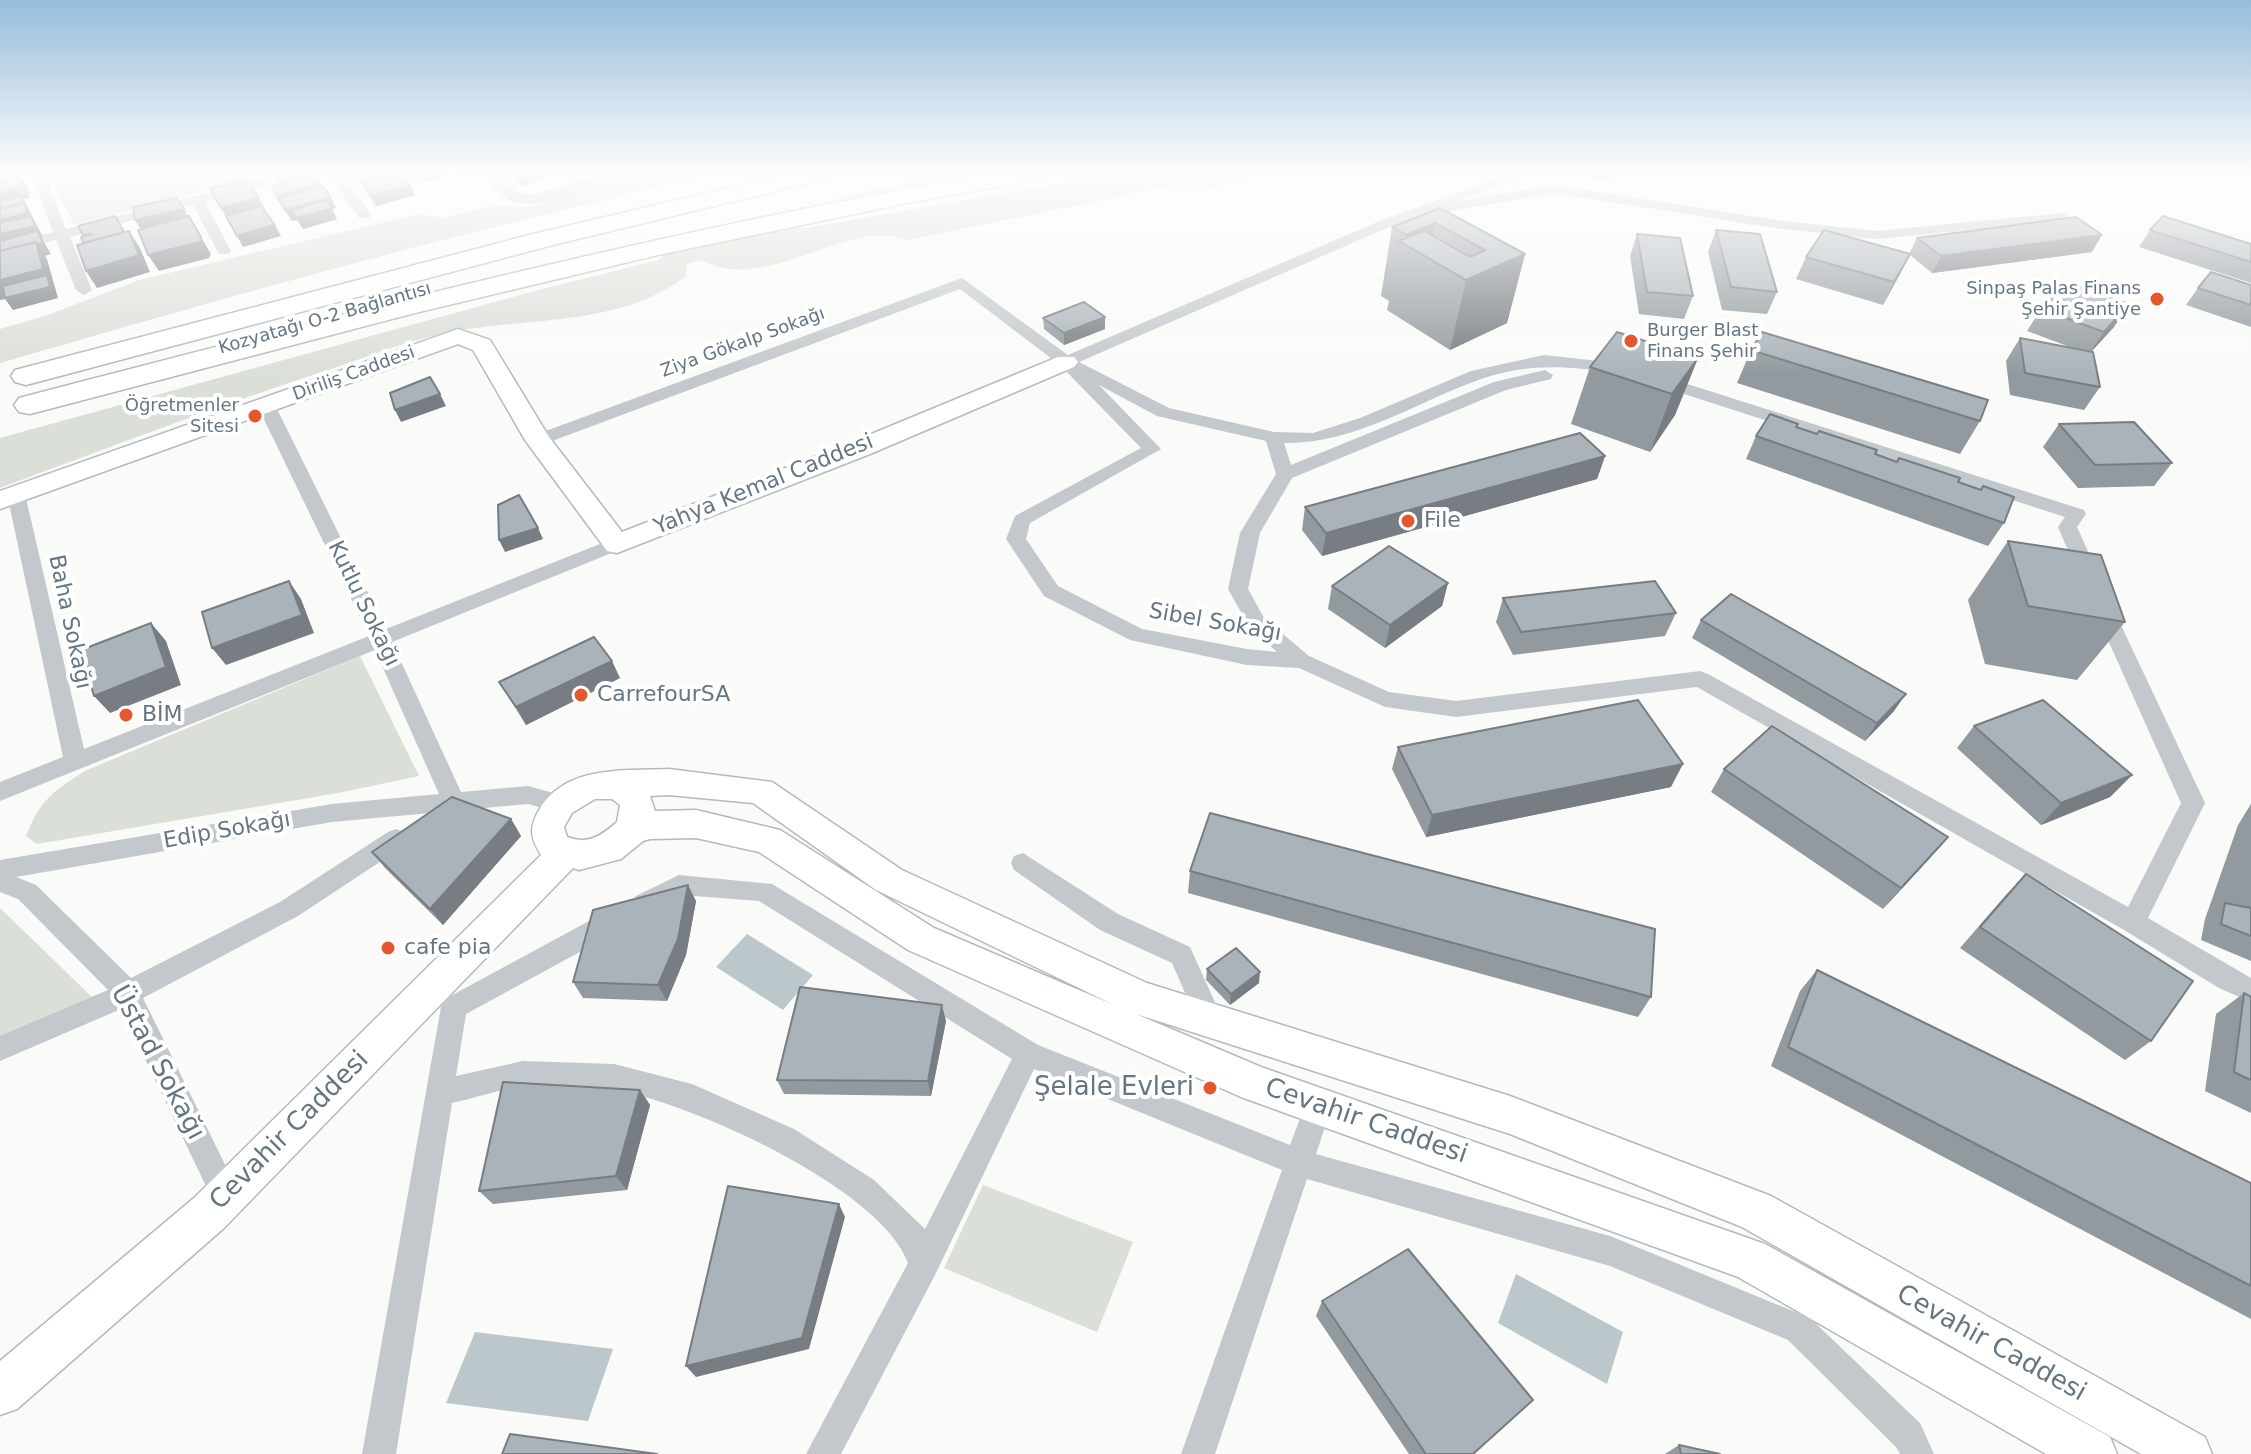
<!DOCTYPE html>
<meta charset="utf-8">
<style>
body{margin:0}
canvas{display:block;background:#fafaf8}
</style>
<canvas width="2251" height="1454"></canvas>
<script>
const context = document.querySelector('canvas').getContext('2d');
context.lineJoin = 'round';
function fill(path, color) { context.fillStyle = color; context.fill(path, 'evenodd'); }
function trace(path, color, width, dash) { context.strokeStyle = color; context.lineWidth = width; context.lineCap = dash ? 'butt' : 'round'; context.setLineDash(dash || []); context.stroke(path); }
function label(font, color, halo, rows, align = 'center') {
  context.font = font + ' "DejaVu Sans",sans-serif'; context.lineWidth = 8; context.setLineDash([]); context.textBaseline = 'middle'; context.strokeStyle = halo; context.fillStyle = color; for (const [text, x, y, turn = 0] of rows) {
    context.save(); context.translate(x, y); context.rotate((+turn || 0) * Math.PI / 180); context.textAlign = isNaN(turn) ? turn : align; if (halo) context.strokeText(text, 0, 0); context.fillText(text, 0, 0); context.restore();
  }
}
fill(new Path2D(`
 M48,172H279L74,225Z
 M664,172H725C481,226 240,293 0,363V329L45,316L139,280L419,214L444,218L492,205L525,208L622,179Z
 M949,172H990L816,203Z
 M1123,172H1258C1232,187 1190,196 1161,188L908,240C895,237 884,234 871,236C816,243 756,289 700,260L687,264L686,276C613,332 513,314 429,337C396,345 364,358 331,369C220,405 110,447 0,488V438L542,289L659,260L664,254L799,226L807,228Z
 M360,656L419,776L338,793L37,844L26,836C40,800 54,790 87,770Z
 M0,908L95,1000L0,1043Z
 M983,1185L1133,1242L1097,1332L944,1268Z`), '#dadfd7');
fill(new Path2D(`
 M747,934L813,975L783,1010L716,967Z
 M1516,1274L1623,1332L1607,1384L1498,1323Z
 M475,1332L613,1349L588,1421L446,1403Z`), '#bbc7cb');
const secondary = new Path2D(`
 M458,329L490,340L549,437L622,532L852,442L1058,357H1074L1078,362L1074,367L870,454L617,553L607,551L525,440L473,350L458,344L0,509V491Z
 M669,769L772,782L902,870L1147,983L1510,1096L1771,1196L2205,1437L2212,1454H2141L1742,1227L1510,1134L1136,1014L1261,1067L1765,1244L2110,1437L2117,1454H2046L1738,1277L1241,1097L908,950L759,852L696,838L650,839L643,841L621,859L579,870L573,868L224,1228L17,1409L0,1415V1361L194,1198L541,855C530,837 529,828 539,810C565,765 623,771 669,769ZM669,795L753,803L876,890L1114,1005L934,928L780,830L696,810L655,811L650,796ZM595,799H612L620,805L617,822C601,836 588,845 567,837L564,827L572,813Z`);
const highway = new Path2D(`
 M796,172H837L834,177L549,246L26,385L15,382L11,376L15,370L533,234Z
 M1000,172H1052L1049,177L1040,179L912,202L658,255L415,313L30,414L19,412L14,405L19,398C344,313 669,229 1000,172Z`);
trace(secondary, '#b3babf', 3);
trace(highway, '#b4b9bd', 3);
trace(new Path2D(`
 M184,172L192,188`), '#bbbfc2', 3, [3, 3]);
trace(new Path2D(`
 M1421,212L1554,189L1782,225L1877,235L2063,217`), '#c3c8cc', 8);
fill(new Path2D(`
 M30,172H43L66,229L291,172H312L205,202L231,251L229,254H219L193,205L70,237L92,290L84,295L76,290L56,240L0,254V246L53,232Z
 M327,172H340L371,215L369,218H359Z
 M481,172H495L517,192L530,195L611,172H630C612,186 542,207 520,203C504,200 489,184 481,172Z
 M1515,172H1533L1387,228L1079,362L1169,408L1274,432L1313,433L1360,418L1471,371L1544,355L1626,364L1628,368L1626,372L1620,373C1568,367 1532,362 1481,379C1416,402 1356,444 1284,443L1291,465L1494,382L1545,370L1553,375L1551,379L1506,390L1292,478L1260,533L1248,589L1264,618L1309,656L1389,692L1456,701L1700,671L1708,674L2128,907L2181,803L2094,609L2104,602L2111,604L2205,803L2148,918L2251,978V1002L2219,988L2124,930L1697,687L1456,717L1385,707L1299,668L1247,665L1130,640L1044,596L1006,539L1015,516L1141,448L1060,365L960,289L544,444L538,445L529,440L532,436L962,278L1068,355L1377,222ZM1099,385L1157,416L1266,441L1276,474L1240,533L1228,589L1250,628L1277,652L1247,649L1142,629L1058,586L1026,539L1030,523L1161,449Z
 M1656,374L2084,510L2086,514L2077,527L2100,578L2090,585L2080,578L2058,527L2065,517L1650,383L1648,379Z
 M266,400L275,405L386,629L610,540L617,538L627,544L624,548L392,642L461,792L528,786L568,797L572,804L568,811L560,813L528,804L332,822L16,877L36,885L131,978L280,902L388,832L396,829L404,832L408,839L404,846L298,916L143,998L241,1197L236,1207L226,1212L216,1207L121,1009L0,1061V1036L108,990L18,899L0,892V860L332,804L439,794L375,650L0,801V782L63,757L7,494L16,488L25,494L84,749L369,636L257,405Z
 M1023,853L1118,914L1190,947L1223,1020L1219,1029L1210,1032L1201,1029L1172,963L1100,930L1014,870L1011,863L1014,856Z
 M679,875L772,884L1038,1045L1290,1145L1308,1097L1318,1093L1328,1097L1332,1106L1316,1154L1610,1236L1810,1318L1920,1423L1934,1454H1900L1896,1447L1788,1340L1610,1266L1307,1179L1215,1454H1181L1282,1170L1034,1069L935,1275L841,1454H806L908,1263C881,1188 691,1103 615,1090C590,1086 549,1085 523,1087C500,1089 475,1098 452,1103L396,1454H362L441,1007L445,999L602,914L611,911L620,914L623,922L620,930L466,1014L456,1076L523,1061L614,1064L692,1084L794,1129L874,1180L925,1229L1012,1059L759,901L682,895L645,913L636,910L633,903L636,896Z`), '#c3c8cc');
fill(secondary, '#fff');
fill(highway, '#fff');
fill(new Path2D(`
 M511,172H542L545,179L522,186L512,175Z
 M1576,172H1618L1617,175L1601,182Z
 M358,176L410,185L415,195L376,206L363,187Z
 M272,186H321L336,208L332,209L337,219L303,229L297,220L292,221L284,210Z
 M1440,208L1525,254L1507,323L1450,350L1387,310L1389,301L1381,296L1392,227Z
 M1716,230L1777,292L1767,314L1722,310L1708,252Z
 M2150,230L2251,244V283L2139,247Z
 M1637,234L1693,296L1684,319L1639,314L1630,256Z
 M1917,238L2092,252L1932,273L1910,255L1883,305L1796,279L1806,257L1909,254Z
 M2251,285V327L2186,305L2198,288Z
 M2041,309L2114,327L2092,351L2100,387L2084,410L2010,395L2006,361L2020,338L2070,347L2027,331Z
 M1105,317V329L1064,345L1044,329L1043,318Z
 M1751,350L1980,421L1960,454L1737,383Z
 M1698,358L1675,415L1650,452L1571,424L1590,367Z
 M2059,424L2172,463L2154,486L2078,488L2043,447Z
 M1796,427L1958,482L2004,523L1988,546L1746,459L1756,436Z
 M1605,456L1597,479L1322,556L1302,530L1305,507Z
 M2008,541L2125,622L2077,680L1985,664L1968,600Z
 M1448,583L1442,606L1385,648L1328,609L1332,586Z
 M1503,598L1676,613L1665,636L1513,655L1496,622Z
 M1701,620L1894,711L1865,741L1692,638Z
 M620,678L526,725L499,682Z
 M1974,726L2132,775L2110,797L2041,825L1957,748Z
 M1398,747L1671,787L1426,837L1392,769Z
 M1724,769L1929,859L1883,909L1711,792Z
 M2251,804V961L2201,940L2205,919L2238,825Z
 M511,819L521,836L443,925L385,868L372,852Z
 M1190,871L1651,997L1638,1017L1188,893Z
 M2026,874L2151,1041L2125,1060L1960,948L2005,896Z
 M696,901L686,955L667,1001L583,998L573,982Z
 M1207,969L1259,983L1230,1005L1206,980Z
 M1817,970L2251,1183V1319L1771,1066L1800,991Z
 M2244,993L2251,997V1113L2205,1091L2216,1014Z
 M946,1021L931,1096L784,1094L777,1080Z
 M640,1090L650,1105L627,1190L493,1204L479,1191Z
 M1322,1301L1520,1412L1474,1454H1409L1316,1316Z
 M1679,1445L1720,1454H1665Z`), '#929a9f');
fill(new Path2D(`
 M419,172H457L458,173L424,182Z
 M516,172H542L545,179L522,186Z
 M1604,172H1618L1617,175L1601,182Z
 M20,176L28,187L29,198L24,199L33,218L38,227L43,237H41L51,254L45,256L47,259L58,298L13,310L5,299L0,300V193Z
 M320,184L325,195L284,207L277,196Z
 M410,185L415,195L376,206L371,195Z
 M331,197L336,208L332,209L337,219L303,229L292,210L297,220L292,221L286,210Z
 M259,198L265,209L227,219L221,208Z
 M184,209L190,220L142,231L135,220Z
 M1435,223L1428,258L1404,244L1406,235Z
 M275,225L281,236L243,247L237,236Z
 M129,231L140,248L150,272L97,288L86,271Z
 M2102,235L2092,252L1932,273L1941,256Z
 M201,237L211,254L209,258L159,271L148,255Z
 M1525,254L1507,323L1450,350L1466,280Z
 M1910,254L1899,276L1883,305L1894,282Z
 M2129,304L2114,327L2089,354L2104,332Z
 M1105,317V329L1064,345V333Z
 M1698,358L1675,415L1650,452L1672,394Z
 M440,394L446,406L401,422L395,410Z
 M1605,456L1597,479L1322,556L1326,533Z
 M538,528L543,539L505,552L499,540Z
 M289,581L301,599L314,633L226,665L212,648Z
 M1448,583L1442,606L1385,648L1390,625Z
 M151,623L166,641L181,685L110,713L94,696Z
 M612,661L620,678L526,725L516,707Z
 M1906,694L1894,711L1865,741L1877,723Z
 M1683,764L1671,787L1426,837L1432,815Z
 M2132,775L2110,797L2041,825L2061,803Z
 M511,819L521,836L443,925L430,909Z
 M1948,837L1929,859L1883,909L1901,888Z
 M688,885L696,901L686,955L667,1001L658,985Z
 M1260,972L1259,983L1230,1005L1231,994Z
 M942,1005L946,1021L931,1096L928,1081Z
 M640,1090L650,1105L627,1190L616,1176Z
 M839,1204L845,1217L809,1349L696,1377L686,1366Z`), '#777d82');
const building = new Path2D(`
 M275,172H308L320,184L277,196L272,186L281,183Z
 M375,172H401L410,185L371,195L358,176Z
 M20,176L22,187L0,193V181Z
 M246,179L259,198L221,208L210,189Z
 M322,186L331,197L286,210L278,199Z
 M21,196L25,206L24,203L0,209V201Z
 M177,198L184,209L135,220L133,207Z
 M326,200L332,208L297,218L292,210Z
 M24,203L27,213L0,220V209Z
 M261,206L275,225L237,236L226,216Z
 M1440,208L1525,254L1466,280L1399,241L1424,231L1470,257L1485,250L1435,223L1406,235L1392,227Z
 M31,216L35,226L0,234V223Z
 M115,216L124,232L83,243L81,237L92,234L83,235L78,226Z
 M189,216L201,237L200,242L148,255L138,230Z
 M2163,216L2251,244V262L2150,230Z
 M2076,217L2102,235L1941,256L1917,238Z
 M1716,230L1760,234L1777,292L1731,287Z
 M1824,230L1910,254L1894,282L1806,257Z
 M37,231L43,243L37,244L36,242L0,251V241Z
 M129,231L139,255L86,271L77,245Z
 M1637,234L1680,238L1693,296L1647,292Z
 M36,242L43,269L0,280V251Z
 M2211,272L2251,285V305L2198,288Z
 M47,275L50,287L5,298L3,286Z
 M2066,283L2129,304L2104,332L2041,309Z
 M1084,302L1105,317L1064,333L1043,318Z
 M1617,332L1698,358L1672,394L1590,367Z
 M1762,332L1988,400L1980,421L1751,350Z
 M2020,338L2093,352L2100,387L2025,373Z
 M430,377L440,394L395,410L390,393Z
 M1770,414L1798,424L1796,427L1817,434L1819,431L1877,450L1875,454L1897,462L1899,458L1960,478L1958,482L1981,490L1983,486L2014,497L2004,523L1756,436Z
 M2134,422L2172,463L2095,465L2059,424Z
 M1580,433L1605,456L1326,533L1305,507Z
 M519,495L538,528L499,540L498,505Z
 M2008,541L2101,555L2125,622L2028,606Z
 M1389,546L1448,583L1390,625L1332,586Z
 M289,581L302,615L212,648L202,612Z
 M1655,581L1676,613L1521,632L1503,598Z
 M1731,594L1906,694L1877,723L1701,620Z
 M151,623L166,667L94,696L81,650Z
 M594,637L612,661L516,707L499,682Z
 M1638,700L1683,764L1432,815L1398,747Z
 M2043,700L2132,775L2061,803L1974,726Z
 M1772,726L1948,837L1901,888L1724,769Z
 M452,797L511,819L430,909L372,852Z
 M1210,813L1655,929L1651,997L1190,871Z
 M2026,874L2193,981L2151,1041L1980,927Z
 M688,885L678,939L658,985L573,982L593,910Z
 M2225,903L2251,908V936L2221,924Z
 M1236,948L1260,972L1231,994L1207,969Z
 M1817,970L2251,1183V1286L1788,1047Z
 M800,987L942,1005L928,1081L777,1080Z
 M2244,993L2251,997V1080L2234,1072Z
 M503,1082L640,1090L616,1176L479,1191Z
 M728,1186L839,1204L802,1338L686,1366Z
 M1408,1249L1533,1400L1473,1454H1426L1322,1301Z
 M510,1434L657,1454H502Z
 M1679,1445L1720,1454H1681Z`);
fill(building, '#aab3b9');
trace(building, '#777d82', 2);
const sky = context.createLinearGradient(0, 0, 0, 375);
sky.addColorStop(0, '#96bcdc');
sky.addColorStop(0.46, '#fdfdfc');
sky.addColorStop(1, '#fdfdfc00');
context.fillStyle = sky;
context.fillRect(0, 0, 2251, 375);
for (const [x, y, r, color] of [
 [2157,299,8,"#e4572e"],
 [1631,341,8,"#e4572e"],
 [255,416,8,"#e4572e"],
 [1408,521,8,"#e4572e"],
 [581,695,8,"#e4572e"],
 [126,715,8,"#e4572e"],
 [388,948,8,"#e4572e"],
 [1210,1088,8,"#e4572e"]
]) { const dot = new Path2D(); dot.arc(x, y, r, 0, 2 * Math.PI); context.fillStyle = color; context.fill(dot); trace(dot, '#fff', 3); }
label('18px', '#657683', '#fff', [
 ["Sinpaş Palas Finans",2141,289],
 ["Şehir Şantiye",2141,310],
 ["Burger Blast",1647,331,"left"],
 ["Finans Şehir",1647,352,"left"],
 ["Öğretmenler",239,406],
 ["Sitesi",239,427]
], 'right');
label('18px', '#657683', '#fff', [
 ["Kozyatağı O-2 Bağlantısı",325,319,-16],
 ["Ziya Gökalp Sokağı",743,343,-20],
 ["Diriliş Caddesi",354,374,-20]
]);
label('22px', '#657683', '#fff', [
 ["Yahya Kemal Caddesi",764,485,-22],
 ["Kutlu Sokağı",363,604,64],
 ["Baha Sokağı",69,622,78],
 ["Sibel Sokağı",1215,623,10],
 ["Edip Sokağı",227,831,-10]
]);
label('22px', '#657683', '#fff', [
 ["File",1424,521],
 ["CarrefourSA",597,695],
 ["BİM",142,715],
 ["cafe pia",404,948]
], 'left');
label('26px', '#657683', '#fff', [
 ["Üstad Sokağı",157,1063,62],
 ["Cevahir Caddesi",1366,1122,19],
 ["Cevahir Caddesi",290,1131,-45],
 ["Cevahir Caddesi",1991,1344,29]
]);
label('26px', '#657683', '#fff', [
 ["Şelale Evleri",1194,1088]
], 'right');
</script>
